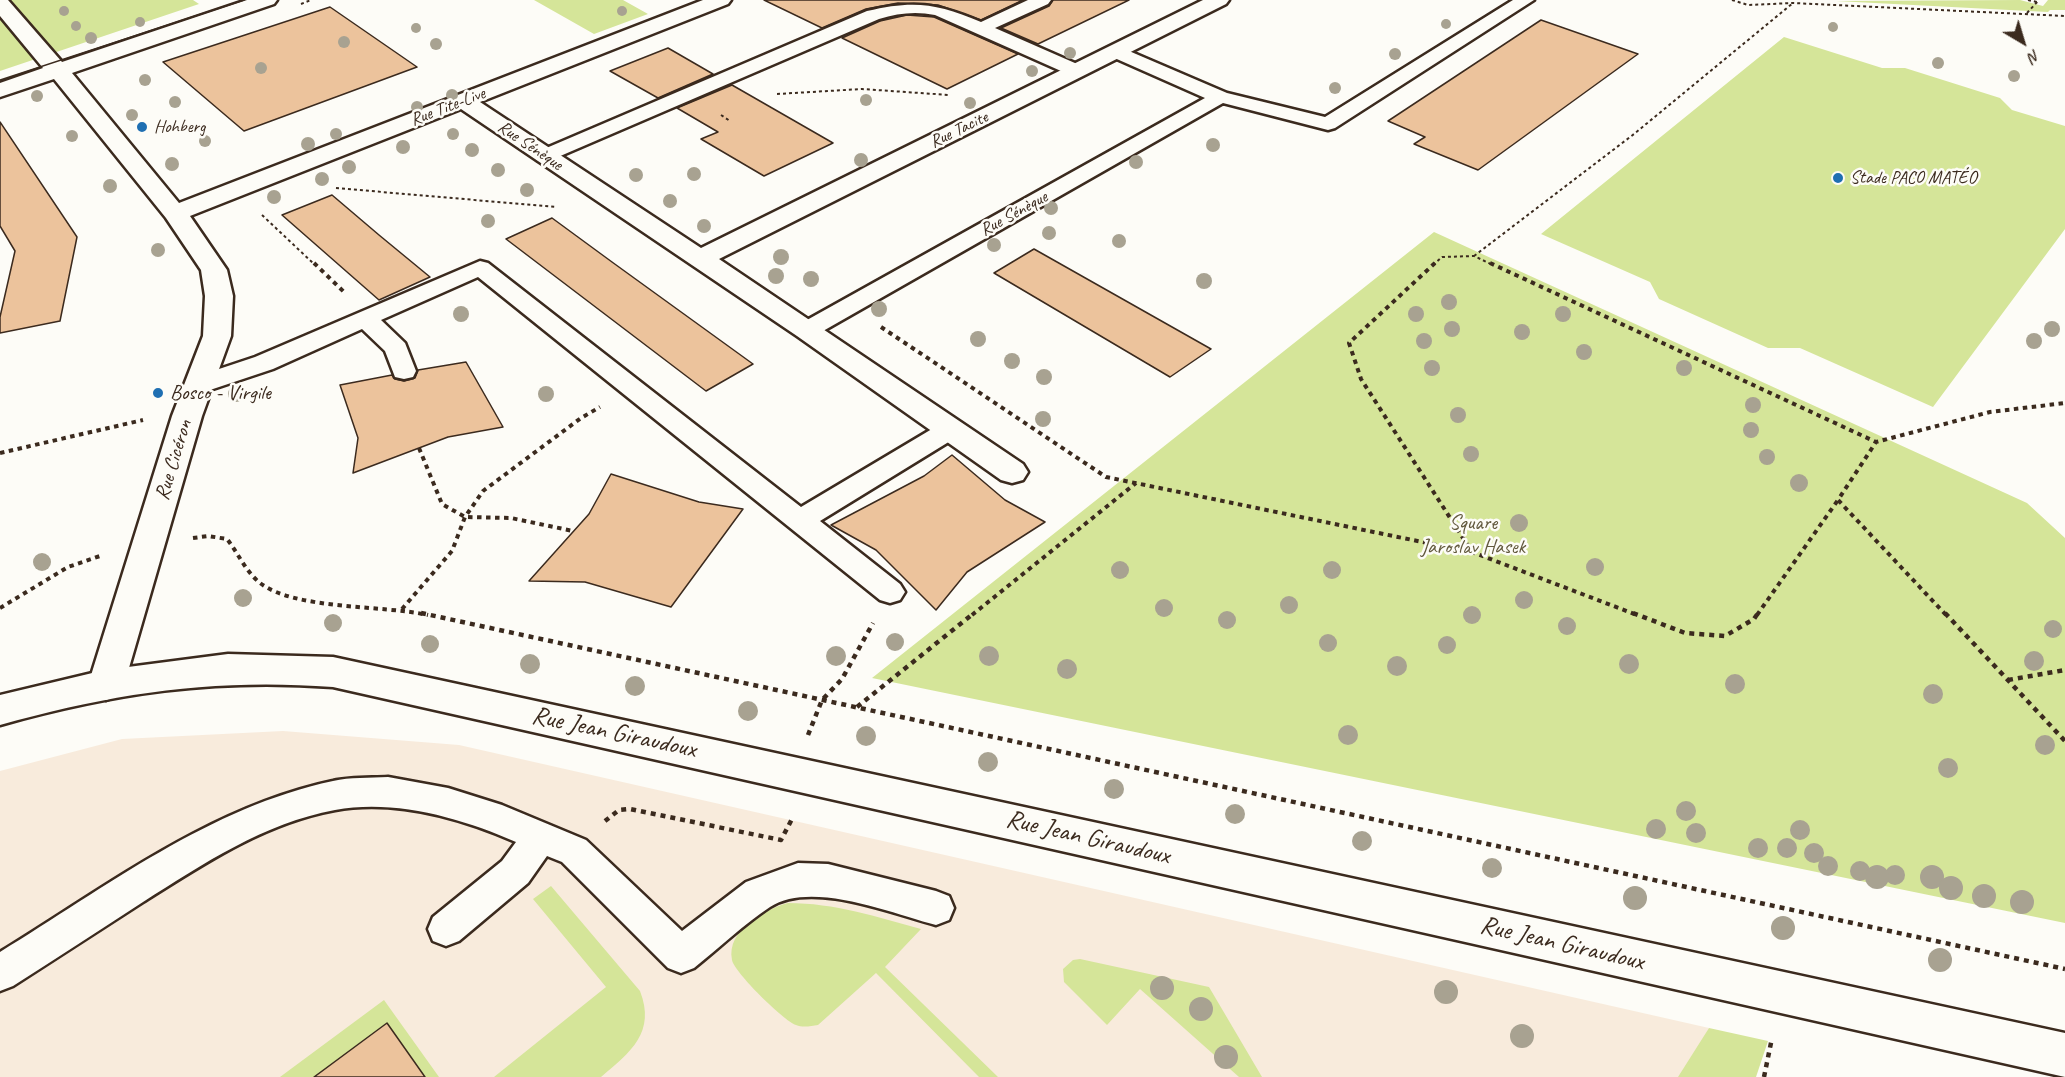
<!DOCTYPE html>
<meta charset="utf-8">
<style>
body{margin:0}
#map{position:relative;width:2065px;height:1077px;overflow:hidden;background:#fdfcf7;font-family:Caveat,sans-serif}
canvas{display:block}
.north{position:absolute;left:1993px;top:12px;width:60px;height:60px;-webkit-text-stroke:4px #fdfcf7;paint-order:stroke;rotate:142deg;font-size:16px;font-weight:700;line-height:24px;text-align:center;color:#3b2a1e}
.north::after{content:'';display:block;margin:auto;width:21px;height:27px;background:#3b2a1e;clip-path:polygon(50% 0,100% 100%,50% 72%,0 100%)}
</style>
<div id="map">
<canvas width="2065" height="1077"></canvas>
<div class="north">N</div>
</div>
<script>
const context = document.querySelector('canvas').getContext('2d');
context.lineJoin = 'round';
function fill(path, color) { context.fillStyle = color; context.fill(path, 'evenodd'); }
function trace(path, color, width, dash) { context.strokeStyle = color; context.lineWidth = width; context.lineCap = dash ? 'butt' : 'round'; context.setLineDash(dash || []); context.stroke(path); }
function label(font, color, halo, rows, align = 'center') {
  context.font = font + ' Caveat,sans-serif'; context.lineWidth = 5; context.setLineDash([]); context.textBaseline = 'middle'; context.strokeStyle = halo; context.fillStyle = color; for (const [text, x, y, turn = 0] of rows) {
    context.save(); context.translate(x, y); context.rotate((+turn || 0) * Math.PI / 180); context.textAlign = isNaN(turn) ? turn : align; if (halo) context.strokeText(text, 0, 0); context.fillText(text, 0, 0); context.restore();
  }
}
fill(new Path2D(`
 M283,731L459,745L1709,1028L1686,1077H0V771L122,739Z`), '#f8ebdc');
fill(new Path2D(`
 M0,0H193L199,4L0,71Z
 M534,0H623L648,14L594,34Z
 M2020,0L2043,6L2048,0H2065V10H2050L2048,12L1836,1Z
 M1784,37L1882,68H1905L2000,98L2012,110L2065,126V229L1933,407L1800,348H1768L1659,299L1650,282L1541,234Z
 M1434,232L2027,503L2065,538V923L872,678Z
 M551,886L640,991C656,1032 631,1052 601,1077H494L606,987L533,899Z
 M788,903C834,903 878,917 921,929L885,967L998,1077H979L876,973L818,1025C811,1026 803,1028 796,1025C784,1021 734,972 732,960C726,930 765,909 788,903Z
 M1080,959L1209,987L1262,1077H1239L1140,989L1107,1025L1064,982L1063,969L1073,960Z
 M384,1000L439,1077H425L387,1023L314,1077H280Z
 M1709,1028L1768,1041L1756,1077H1678Z`), '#d5e599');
const building = new Path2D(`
 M764,0H1023L981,20L938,5L898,3L866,9L822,28Z
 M1053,0H1129L1038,44L1001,28L1049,6Z
 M330,7L417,67L244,131L163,62Z
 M907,15L934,17L1018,54L947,89L842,38L880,21Z
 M1541,20L1638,54L1478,170L1414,144L1425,137L1388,121Z
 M668,48L713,74L658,98L610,71Z
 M732,85L833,143L764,176L701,139L718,132L677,108Z
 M0,122L77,237L60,321L0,333V317L15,251L0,226Z
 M332,195L379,235L430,277L379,300L282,215Z
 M552,218L612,262L753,364L706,391L506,239Z
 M1034,249L1211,349L1170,377L994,273Z
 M466,362L503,427L448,437L353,473L358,438L340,385L392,375L395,379L404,381L415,378L418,370Z
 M952,455L1005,500L1045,522L967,572L936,610L876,550L831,525L924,476Z
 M611,474L699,502L743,509L671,607L585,582L529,581L589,514Z
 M387,1023L425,1077H314Z`);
fill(building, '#ecc39c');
trace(building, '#3b2a1e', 1.5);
const service = new Path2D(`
 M1028,0H1051L1048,4L995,28L1084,67L1086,71L1084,75H1070L935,15C916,11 898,13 879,19L551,160H537L534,156L537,152L867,11C913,0 937,3 981,22Z
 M1513,0H1534L1335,128L1328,130L1223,103L816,335L807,337L798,335L795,330L798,325L1205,98L1110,56L1107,52L1110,48H1122L1227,93L1325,117Z
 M480,261L488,263L801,507L942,423L951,420L960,423L964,429L960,435L820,521L900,584L905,592L900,600L890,603L880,600L478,277L381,320L405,343L416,371L413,377L404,379L395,377L385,351L362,329L273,369L207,391L198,393L189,391L185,385L189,379L255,357Z
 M388,777L448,788L502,805L586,840L682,931L746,882L798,863L828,864L936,891L949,896L954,908L949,920L936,925C891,913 811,880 770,907C744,924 719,948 694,968L681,973L668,968L562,862L547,856L528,883L459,941L446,946L433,941L428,929L433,917L502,861L516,842C461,818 395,799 335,810C264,823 203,864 143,902C100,930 57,958 13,986L0,991V952C106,887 210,807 333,781C350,777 370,778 388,777Z`);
const minor = new Path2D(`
 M0,0H8L62,62L247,0H277L274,4L72,73L179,203L703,0H731L728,4L480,102L701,248L1203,0H1229L1226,4L719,259L1023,464L1028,472L1023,480L1012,483L1001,480L797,336L461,109L190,216L227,270L233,296L231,336L202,416L124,685L119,695L106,700L93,695L88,685L172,416L203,336L205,296L201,270L166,218L54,79L0,97V83L43,68L0,16Z`);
const tertiary = new Path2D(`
 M228,654L333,657L2065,1033V1077L333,687C214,678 114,693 0,725V695L105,670Z`);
trace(service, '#3b2a1e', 5);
trace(minor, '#3b2a1e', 5);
trace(tertiary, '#3b2a1e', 5);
trace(new Path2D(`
 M1732,0L1748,5L1793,3L2065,16
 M2028,0L2037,2
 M301,4L311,0
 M2027,13L2039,0
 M777,94L862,89L949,95
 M721,115L730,121
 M336,188L556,207
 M262,215L315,265
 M1474,256L1634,134L1793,3
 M1433,265L1442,257L1474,256L1493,265`), '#3b2a1e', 2, [3, 3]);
trace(new Path2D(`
 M314,263L344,292
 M1435,263L1349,343L1361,379L1472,552L1637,615
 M1490,263L1876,442
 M881,327L1106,477L1471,552
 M419,448L442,504L465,517L511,518L573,531
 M0,453L143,420
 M193,538L208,536L227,539C238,553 246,572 260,583C295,610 383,605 428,615
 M0,608L68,567L100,556
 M402,609L452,551L465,517L483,491L581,418L600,407
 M972,615L1136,483
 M1757,615L1838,500
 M1946,615L1838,500L1876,442L1990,412L2065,403`), '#3b2a1e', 4, [4.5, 4.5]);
trace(new Path2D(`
 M421,613L2065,969
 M1633,613L1685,633L1725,636L1754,619L1758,613
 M1945,613L2065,741
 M2008,680L2065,670
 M857,707L974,613
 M808,735L822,700L842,679L873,623
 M605,821L619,810L630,809L781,840L793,817
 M1764,1077L1772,1038`), '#3b2a1e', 4.5, [5, 5]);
fill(service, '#fdfcf7');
fill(minor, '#fdfcf7');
fill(tertiary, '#fdfcf7');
trace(new Path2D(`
 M0,80L244,0`), '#3b2a1e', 1.5);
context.fillStyle = '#a8a291';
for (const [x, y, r] of [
 [64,11,5],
 [622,11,5],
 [140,22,5],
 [1446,24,5],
 [76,26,5],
 [1833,27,5],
 [416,28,5],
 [91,38,6],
 [344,42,6],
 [436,44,6],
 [1070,53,6],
 [1395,54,6],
 [1938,63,6],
 [261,68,6],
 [1032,71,6],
 [2014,76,6],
 [145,80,6],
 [1335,88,6],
 [452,95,6],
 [37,96,6],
 [866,100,6],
 [175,102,6],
 [970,103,6],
 [417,107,6],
 [132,115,6],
 [336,134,6],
 [453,134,6],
 [72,136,6],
 [205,141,6],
 [308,144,7],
 [1213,145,7],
 [403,147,7],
 [472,150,7],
 [861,160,7],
 [1136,162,7],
 [172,164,7],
 [349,167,7],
 [498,170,7],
 [694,174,7],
 [636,175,7],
 [322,179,7],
 [110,186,7],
 [527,190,7],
 [274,197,7],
 [670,201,7],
 [1051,208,7],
 [488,221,7],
 [704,226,7],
 [1049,233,7],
 [1119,241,7],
 [994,245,7],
 [158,250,7],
 [781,257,8],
 [776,276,8],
 [811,279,8],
 [1204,281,8],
 [1449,302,8],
 [879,309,8],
 [461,314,8],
 [1416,314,8],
 [1563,314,8],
 [1452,329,8],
 [2052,329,8],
 [1522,332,8],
 [978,339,8],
 [1424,341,8],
 [2034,341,8],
 [1584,352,8],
 [1012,361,8],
 [1432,368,8],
 [1684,368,8],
 [1044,377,8],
 [236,394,8],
 [546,394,8],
 [1753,405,8],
 [1458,415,8],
 [1043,419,8],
 [1751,430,8],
 [1471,454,8],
 [1767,457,8],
 [1799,483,9],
 [1519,523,9],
 [42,562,9],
 [1595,567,9],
 [1120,570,9],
 [1332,570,9],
 [243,598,9],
 [1524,600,9],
 [1289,605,9],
 [1164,608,9],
 [1472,615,9],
 [1227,620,9],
 [333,623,9],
 [1567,626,9],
 [2053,629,9],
 [895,642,9],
 [1328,643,9],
 [430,644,9],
 [1447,645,9],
 [836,656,10],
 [989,656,10],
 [2034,661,10],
 [530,664,10],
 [1629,664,10],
 [1397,666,10],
 [1067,669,10],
 [1735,684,10],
 [635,686,10],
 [1933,694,10],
 [748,711,10],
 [1348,735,10],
 [866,736,10],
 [2045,745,10],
 [988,762,10],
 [1948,768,10],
 [1114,789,10],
 [1686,811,10],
 [1235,814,10],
 [1656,829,10],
 [1800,830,10],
 [1696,833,10],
 [1362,841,10],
 [1758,848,10],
 [1787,848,10],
 [1814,853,10],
 [1828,866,10],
 [1492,868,10],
 [1860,871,10],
 [1895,875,10],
 [1877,877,12],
 [1932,877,12],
 [1951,888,12],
 [1984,896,12],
 [1635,898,12],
 [2022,902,12],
 [1783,928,12],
 [1940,960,12],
 [1162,988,12],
 [1446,992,12],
 [1201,1009,12],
 [1522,1036,12],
 [1226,1057,12]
]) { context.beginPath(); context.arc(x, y, r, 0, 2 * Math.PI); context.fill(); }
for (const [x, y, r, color] of [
 [142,127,6,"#1f6fb2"],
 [1838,178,6,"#1f6fb2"],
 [158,393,6,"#1f6fb2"]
]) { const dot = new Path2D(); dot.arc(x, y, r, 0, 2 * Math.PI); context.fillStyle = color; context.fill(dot); trace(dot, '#fdfcf7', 2); }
label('18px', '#3b2a1e', '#fdfcf7', [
 ["Rue Tite-Live",448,107,-21],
 ["Rue Tacite",959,130,-26],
 ["Rue Sénèque",530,146,34],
 ["Rue Sénèque",1014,214,-29]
]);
label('18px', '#3b2a1e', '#fdfcf7', [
 ["Hohberg",154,127],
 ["Stade PACO MATÉO",1850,178]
], 'left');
label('21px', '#3b2a1e', '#fdfcf7', [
 ["Bosco - Virgile",170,393]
], 'left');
label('21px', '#3b2a1e', '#fdfcf7', [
 ["Rue Cicéron",174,460,-73]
]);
label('21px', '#62593d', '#fdfcf7', [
 ["Square",1473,523],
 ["Jaroslav Hasek",1473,547]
]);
label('26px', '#3b2a1e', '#fdfcf7', [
 ["Rue Jean Giraudoux",614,733,12],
 ["Rue Jean Giraudoux",1088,838,13],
 ["Rue Jean Giraudoux",1562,944,13]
]);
</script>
